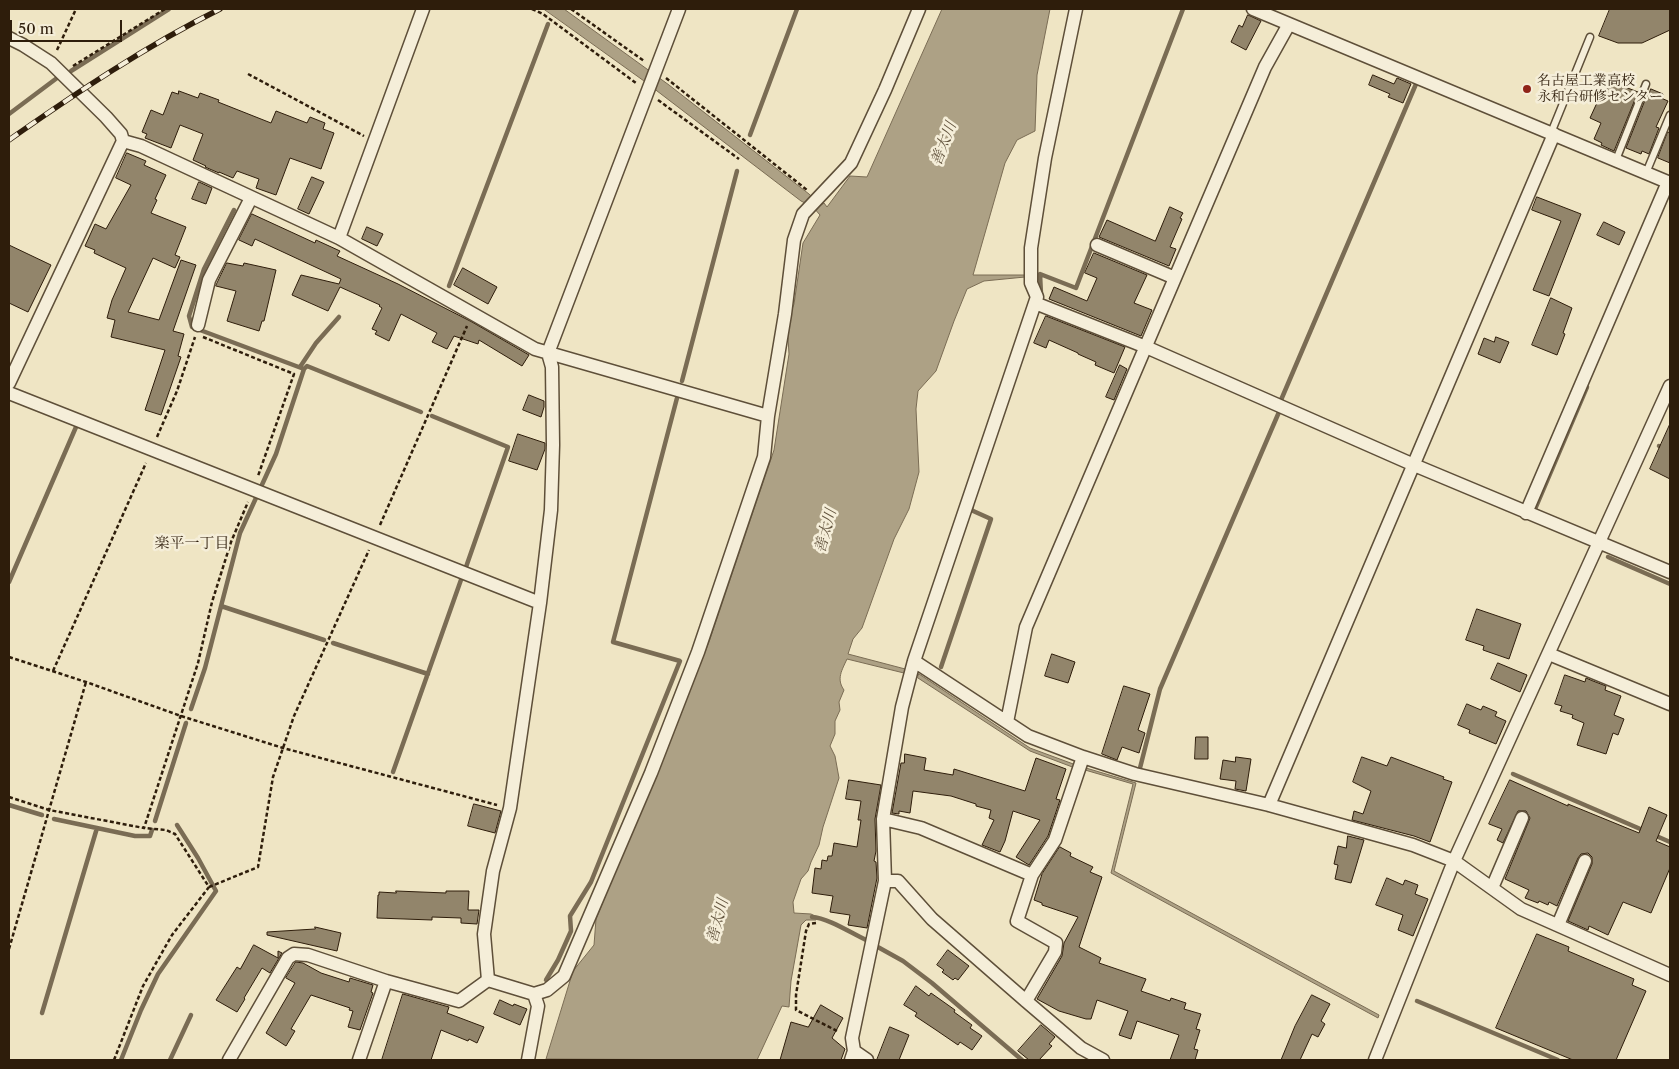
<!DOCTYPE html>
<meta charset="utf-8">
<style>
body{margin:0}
#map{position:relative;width:1679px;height:1069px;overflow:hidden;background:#efe5c4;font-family:"Libre Caslon Text",serif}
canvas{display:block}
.frame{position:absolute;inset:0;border:10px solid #2e1d0b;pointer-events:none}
.scale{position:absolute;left:10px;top:20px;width:112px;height:22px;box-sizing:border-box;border:2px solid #2e1d0b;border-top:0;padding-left:6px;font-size:15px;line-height:18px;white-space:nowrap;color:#2e1d0b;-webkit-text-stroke:4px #f5eed9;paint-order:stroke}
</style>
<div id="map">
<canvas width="1679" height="1069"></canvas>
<div class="frame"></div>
<div class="scale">50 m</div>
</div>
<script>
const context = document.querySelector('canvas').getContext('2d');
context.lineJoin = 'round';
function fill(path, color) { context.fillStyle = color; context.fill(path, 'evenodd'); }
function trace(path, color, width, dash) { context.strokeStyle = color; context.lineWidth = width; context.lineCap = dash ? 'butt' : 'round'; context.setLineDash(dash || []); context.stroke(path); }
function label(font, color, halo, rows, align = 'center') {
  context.font = font + ' "Libre Caslon Text","Noto Serif JP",serif'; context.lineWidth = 5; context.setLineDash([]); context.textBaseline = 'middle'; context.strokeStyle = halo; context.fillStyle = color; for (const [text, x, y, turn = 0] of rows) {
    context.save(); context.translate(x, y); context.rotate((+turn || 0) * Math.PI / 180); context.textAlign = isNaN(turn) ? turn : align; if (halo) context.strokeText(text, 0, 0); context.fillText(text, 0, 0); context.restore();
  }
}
const water = new Path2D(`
 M544,9H564L669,85L809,194L821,205L824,203L827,207L850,176L867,177L942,9H1050L1037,75L1035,131L1017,140L1005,163L973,275H1024L1025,277L984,281L967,289L954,321L936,371L918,391L916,409L919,472L909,509L894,539L862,628L853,639L848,654L909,670L908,674L847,659C842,670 836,679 844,690L839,702L840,710L835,721V734L830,746L835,756L839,778L823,827L819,845L811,862L808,871L801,879L793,902L794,913L811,914L817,917L816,920H806L801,925L791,981L789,1007L782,1006L757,1060L546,1059L573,971L594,945L596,919L709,642L774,450L789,354L787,322L794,304L803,243L820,215L813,207L801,201L644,81Z
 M919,674L1030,748L1076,765L1075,768L1030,751L918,678Z
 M1086,768L1136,783L1114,871L1379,1015L1378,1018L1111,873L1133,784L1085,770Z`);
fill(water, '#ada185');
trace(water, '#7a6c54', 1);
trace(new Path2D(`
 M71,71L169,9
 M9,114L57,78
 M750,135L797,9
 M234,210L204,269L189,316L192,327L304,369L307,366L421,412
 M449,286L548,24
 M1041,294L1040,274L1076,288L1183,9
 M300,367L316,343L339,317
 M682,381L737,171
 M1281,400L1416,84
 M432,416L508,447L466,567
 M1659,446L1670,451
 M1535,509L1587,387
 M1608,557L1670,584
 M9,582L76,427
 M221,606L324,640
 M333,643L428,674
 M941,667L991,519L971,510L972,506
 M191,709L205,668L240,533L276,454L304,369
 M1140,768L1160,689L1279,412
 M393,772L462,577
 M1513,774L1645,831
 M9,805L42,815
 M54,819L135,836H150L152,830
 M155,821L186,723
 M1654,835L1670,842
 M812,917C828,918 851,933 866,940
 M876,946L903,961L932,983L1022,1060
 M546,980L558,960L571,931L570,916L591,882L680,661L613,642L677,398
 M1417,1001L1558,1060
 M42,1013L97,828
 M121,1060L141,1010L158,974L216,891L198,858L177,825
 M170,1060L191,1015`), '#7a6c54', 4.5);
const building = new Path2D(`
 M1610,9H1670V30L1642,43H1618L1599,36Z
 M1248,15L1261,21L1246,50L1231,42L1239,25L1242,27Z
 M1614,72L1629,79L1625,87L1638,92L1614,151L1601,145L1602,143L1594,139L1601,123L1590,118L1601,94L1604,95Z
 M1373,75L1394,84L1397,78L1411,84L1403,103L1388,97L1390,94L1369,85Z
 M1651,89L1663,94L1661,98L1668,101L1656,127L1659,128L1649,154L1642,151L1641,154L1626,148L1647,95L1648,96Z
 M179,91L198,98L200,93L219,100L218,102L271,123L276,111L307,123L310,117L325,123L323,129L334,133L321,169L290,158L276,195L256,188L259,179L237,171L233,178L219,172V173L205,167L206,166L193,160L203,134L180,125L171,148L145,138L147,134L142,132L151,110L163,115L172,92L178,94Z
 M1668,132L1670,133V163L1658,158Z
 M127,153L146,161L144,165L166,175L155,199L157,200L151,213L186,227L175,255L180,257L175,268L153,258L128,312L159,320L181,260L196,265L173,331L184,334L178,356L181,357L161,415L145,410L165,350L111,337L115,320L107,318L112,300L126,268L94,253L95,250L85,246L95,224L106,229L131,185L116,178Z
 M312,177L324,182L309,214L298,209Z
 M199,182L212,188L206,204L192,199Z
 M1537,197L1581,214L1549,296L1533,290L1561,221L1532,210Z
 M1170,207L1183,213L1180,218L1182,219L1170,247L1176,249L1169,266L1099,237L1107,220L1155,241Z
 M252,214L315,243L316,240L340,251L337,256L398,284L472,322L529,355L522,366L479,340L478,344L454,336L447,349L432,342L437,333L401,314L389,341L375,334L377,331L372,329L382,308L379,306L380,305L340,287L328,311L292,295L301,275L339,284L341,279L255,239L252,246L239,240Z
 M1604,222L1625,232L1619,245L1597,235Z
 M367,227L383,234L377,246L362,239Z
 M9,245L51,265L28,312L9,303Z
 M1094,253L1147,275L1134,303L1152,310L1141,336L1049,299L1054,287L1087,301L1097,278L1085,273Z
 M227,263L243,266L244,263L276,270L264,321H262L259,331L227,321L236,291L216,286Z
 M463,268L497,287L488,304L454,285Z
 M1551,298L1572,308L1563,333L1565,334L1557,355L1532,345Z
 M1046,316L1125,347L1114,373L1095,365L1096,362L1078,354V353L1049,340L1046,348L1034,343Z
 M1496,337L1509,342L1500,363L1478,354L1484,338L1494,342Z
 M1120,365L1127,369L1114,400L1106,397Z
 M529,395L544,401V407L541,417L523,410Z
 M1670,424V479L1650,469Z
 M518,434L545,443V449L537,470L509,461Z
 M1477,609L1521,624L1509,659L1483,650L1484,646L1466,640Z
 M1052,654L1075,662L1068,683L1045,676Z
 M1498,663L1527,675L1520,692L1491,679Z
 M1565,675L1585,682L1586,678L1593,681L1606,686L1605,690L1621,696L1614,715L1624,719L1618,735L1613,733L1606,754L1577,745L1584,723L1572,718L1573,715L1560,711L1562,706L1555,704Z
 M1124,686L1150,694L1138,730L1145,733L1139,753L1122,747L1117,760L1102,754Z
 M1467,704L1481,710L1483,706L1497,712L1495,716L1506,721L1496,744L1469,733L1470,730L1458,725Z
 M1196,737H1208V759H1195Z
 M905,754L926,758L924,770L953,775L954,769L1025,791L1036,758L1066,769L1056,799L1060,800L1048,836L1029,865L1016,857L1040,820L1013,811L1005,841L1000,852L982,845L994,820L989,818L991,810L976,806V804L951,796L913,791L910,813L899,811V814L892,813L901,763H904Z
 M1236,757L1251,759L1246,791L1235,789L1236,781L1220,779L1223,760L1235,762Z
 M1362,757L1387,766L1391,757L1444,777L1443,779L1452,782L1430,842L1414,836L1352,820L1354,811L1363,814L1371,791L1353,782Z
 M849,780L881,785L875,819L876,851L874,861L876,862L877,878L867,928L848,925L850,915L830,912L833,896L812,893L815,868L821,869L822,860L827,861L828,856H832L834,843L857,847L861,820H858L861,801L846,799Z
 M1510,780L1568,806V804L1639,833L1649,807L1667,815L1656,841L1670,847V868L1651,913L1623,902L1608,935L1589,926L1588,930L1568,921L1592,864V857L1588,853L1581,854L1578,858L1557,906L1549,902L1548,905L1539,901L1538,903L1525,898L1529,890L1505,879L1530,818L1526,811H1518L1503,843L1497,840L1502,829L1489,824Z
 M474,804L501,811L495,833L468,826Z
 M1348,836L1364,840L1351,883L1335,879L1338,865L1334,864L1338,846L1346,848Z
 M1060,847L1071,853L1070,856L1093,867L1090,872L1102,877L1079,947L1101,958L1099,963L1146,979L1141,991L1170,1001L1171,998L1186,1003L1184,1009L1201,1014L1196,1029L1200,1030L1194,1049L1198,1050L1195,1060H1170L1179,1035L1137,1021L1131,1039L1119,1035L1128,1011L1097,1000L1091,1019H1086L1059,1011L1037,999L1062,956L1064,943L1078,917L1042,905V903L1034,900L1042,874Z
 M1387,878L1403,885L1405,880L1418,885L1415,894L1428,899L1413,936L1398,930L1403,915L1376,905Z
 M396,891L446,893V891H469L468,910H479L477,924L461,923V918L432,917V920L377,918L378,895H379V892L396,893Z
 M315,927L341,933L337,951L267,935V932L315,929Z
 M1537,934L1569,947L1568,951L1634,979L1632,985L1646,991L1616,1060H1573L1496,1028Z
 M254,945L278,958V951L282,953L270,973L262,968L244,998L245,999L237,1012L216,1000L237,967L240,969Z
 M948,950L969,966L958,980L955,978L953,980L942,972L944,970L937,965Z
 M296,962L303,963L321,973L349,982L350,978L373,985L371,992L373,993L360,1030L348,1027L353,1011L349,1010L350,1008L311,995L291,1029L295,1031L286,1046L266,1033L295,983L286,978Z
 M916,986L929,996L931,993L955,1010L954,1012L972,1025L970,1028L982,1036L972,1050L960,1042L958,1045L936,1030L915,1016L917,1013L904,1005Z
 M403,994L449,1007L447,1013L484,1027L477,1043L469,1039L468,1041L441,1030L431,1060H382Z
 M1312,995L1330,1004L1321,1021L1325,1024L1318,1037L1312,1034L1300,1060H1281L1295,1026Z
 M500,1000L513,1006L514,1004L527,1009L520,1025L494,1014Z
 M821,1005L843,1018L832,1038L845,1049L841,1060H780L791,1022L808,1027Z
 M1041,1025L1055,1037L1049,1044L1052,1046L1039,1060H1029L1018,1051Z
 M890,1027L909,1035L899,1060H877Z`);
fill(building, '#92856b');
trace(building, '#2e1d0b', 1);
const lane = new Path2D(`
 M1551,133L1590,37
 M1616,160L1646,84
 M1646,173L1670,115`);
const street = new Path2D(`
 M679,9L548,353L552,367L553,445L551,510L540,603L510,808L493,871L484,934L488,980L534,994L547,990L564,976L651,773L698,652L764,457L768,416L785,314L794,240L803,214L851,163L885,90L919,9
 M1253,9L1670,183
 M9,38L23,45L51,63L106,117L121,134L123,141L9,383
 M123,141L141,146L339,238L535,349L768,416
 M339,238L423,9
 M1097,245L1175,278
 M1035,303L1146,347L1414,465L1670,572
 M198,325L209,280L251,198
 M9,393L540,603
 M1526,513L1668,182
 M1549,654L1670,704
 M914,661L1028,736L1083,757L1135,774L1269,805L1413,845L1454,861L1521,909L1670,975
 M1007,722L1026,627L1265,67L1289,24
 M1269,805L1554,134
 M883,819L921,828L1032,875
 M885,881H898L932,919L1026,1001L1081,1048L1103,1060
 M1492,888L1522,818
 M1558,925L1585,861
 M1026,1001L1055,952L1056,943L1017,921L1032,875L1055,840L1083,757
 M854,1051L867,1060
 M229,1060L288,958L294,954L308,955L386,981L459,1001L488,980
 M359,1060L386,981
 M528,1060L538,1006L534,994
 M851,1060L854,1051L852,1038L885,881L883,819L902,707L914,661L1037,297L1031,283V248L1045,158L1076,9
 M1375,1060L1454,861L1670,386`);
trace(lane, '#5e4f39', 9);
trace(street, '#5e4f39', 15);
trace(new Path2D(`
 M532,9L543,14L636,83
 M571,9L644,61
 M57,50L76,9
 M73,66L165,9
 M248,74L364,136
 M666,78L807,190
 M658,100L739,159
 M203,337L294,374L258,476
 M157,437L177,391L195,337
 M380,525L467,326
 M9,657L86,682L181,716L283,748L497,805
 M53,671L146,463
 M9,797L49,810L144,828L198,663L212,602L231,542L248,502
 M209,887L258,867L273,777L283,748L294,716L369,550
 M816,923L809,924L806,931L796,995V1010L839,1032
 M9,949L86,682
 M114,1060L143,986L172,935L209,887L175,834L166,830L144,828`), '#2e1d0b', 2.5, [4, 2.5]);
trace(lane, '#f5eed9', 6);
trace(street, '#f5eed9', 12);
const rail = new Path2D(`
 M9,140C76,93 146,46 220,9`);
trace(rail, '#2e1d0b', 5.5);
trace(rail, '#f5eed9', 4, [11]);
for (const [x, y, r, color] of [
 [1527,89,5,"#8f2418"]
]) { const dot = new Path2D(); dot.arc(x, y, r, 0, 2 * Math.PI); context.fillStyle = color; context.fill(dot); trace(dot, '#f5eed9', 2); }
label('14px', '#2e1d0b', '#f5eed9', [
 ["名古屋工業高校",1537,81],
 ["永和台研修センター",1537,97]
], 'left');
label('italic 15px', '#61523c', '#f5eed9', [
 ["善太川",944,144,-69],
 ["善太川",826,531,-75],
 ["善太川",718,921,-75]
]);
label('15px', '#2e1d0b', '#f5eed9', [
 ["楽平一丁目",192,544]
]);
</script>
